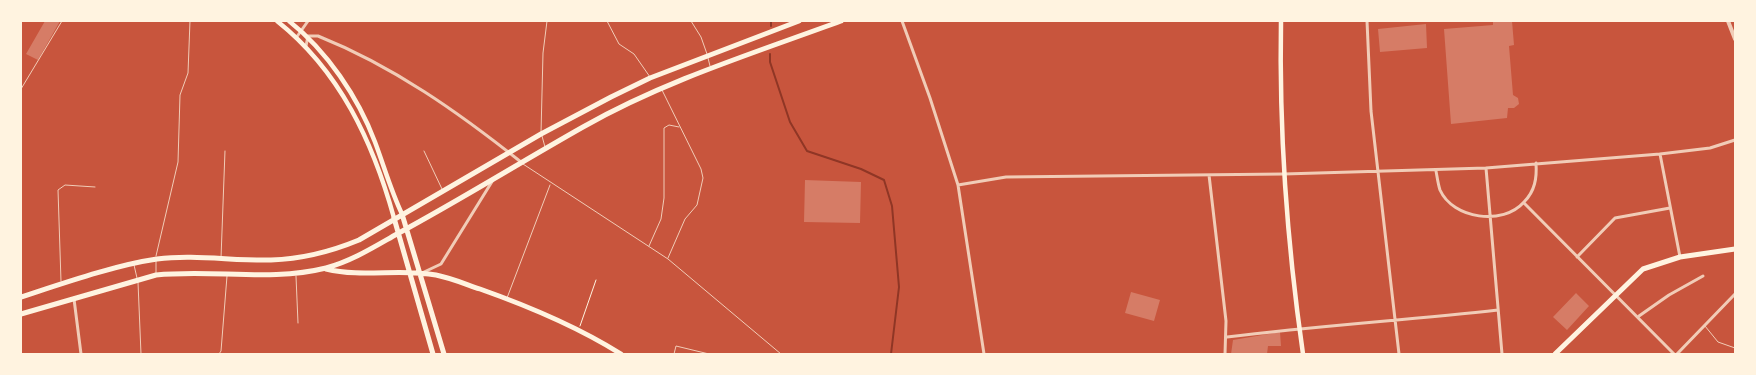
<!DOCTYPE html>
<style>
body{margin:0}
#map{position:relative;width:1756px;height:375px;overflow:hidden;background:#c8553d;font-family:"Source Serif 4",serif}
canvas{display:block}
.frame{position:absolute;inset:0;border:22px solid #fff3e0;pointer-events:none}
</style>
<div id="map">
<canvas width="1756" height="375"></canvas>
<div class="frame"></div>
</div>
<script>
const context = document.querySelector('canvas').getContext('2d');
context.lineJoin = 'round';
function trace(path, color, width, dash) { context.strokeStyle = color; context.lineWidth = width; context.lineCap = dash ? 'butt' : 'round'; context.setLineDash(dash || []); context.stroke(path); }
function fill(path, color) { context.fillStyle = color; context.fill(path, 'evenodd'); }
trace(new Path2D(`
 M771,26V21
 M770,54V62L790,122L807,151L861,169L884,180L892,206L899,287L891,354`), '#8f3625', 2);
fill(new Path2D(`
 M45,21H60L38,60L26,54Z
 M1493,21H1512L1514,45L1509,46L1513,95L1518,98L1519,104L1514,108H1508L1507,118L1451,124L1444,29L1493,25Z
 M1426,24L1427,48L1380,52L1378,29Z
 M805,180L861,182L860,223L804,222Z
 M1131,292L1160,300L1154,321L1125,313Z
 M1576,293L1589,306L1567,330L1553,317Z
 M1280,332L1281,346H1268L1267,354H1231L1233,340Z`), '#d67c66');
trace(new Path2D(`
 M580,326L596,280`), '#fff3e0', 1);
trace(new Path2D(`
 M607,21L619,44L634,54L650,77
 M691,21L701,37L707,54
 M708,58L710,66
 M21,89L62,21
 M662,90L701,169L703,178L697,205L685,219L668,258
 M541,133L543,53L547,21
 M542,136L545,147
 M424,151L442,189
 M523,164L668,259L781,354
 M649,246L661,219L664,198V128L669,125L679,127
 M156,256L178,162L180,95L188,73L190,21
 M221,258L225,151
 M156,260V274
 M134,265L137,278
 M296,276L298,323
 M61,281L58,190L65,185L95,187
 M138,282L141,354
 M507,298L550,185
 M1705,326L1718,342L1735,348
 M219,354L221,351L227,276
 M674,354L676,346L709,354`), '#f1ccb7', 1);
trace(new Path2D(`
 M902,21L930,98L958,185L984,354
 M1367,21L1371,111L1399,354
 M296,38L308,21
 M306,46L308,36H318C393,66 458,112 521,162
 M1660,154L1680,257
 M1486,168L1502,354
 M1436,171C1437,176 1438,184 1440,190C1453,219 1503,226 1524,202C1535,191 1537,178 1536,163
 M1209,175L1226,321L1225,354
 M958,185L1006,177L1284,174L1486,168L1660,154L1710,148L1735,140
 M1524,203L1674,354
 M1577,257L1615,218L1670,208
 M424,272L441,264L493,180
 M74,299L81,354
 M1639,316L1669,295L1703,276
 M1227,337C1317,326 1408,320 1498,310
 M1677,354L1735,294`), '#f1ccb7', 3);
trace(new Path2D(`
 M1728,21L1735,39`), '#f1ccb7', 4);
trace(new Path2D(`
 M277,21C340,71 373,142 394,218
 M289,21C327,51 358,97 375,142C384,166 391,191 402,214
 M1281,21C1279,133 1287,243 1303,354`), '#fff3e0', 4.5);
trace(new Path2D(`
 M402,214L444,354
 M394,218L433,354
 M326,269C363,278 400,268 436,275C451,278 465,284 480,289C528,306 578,327 621,354
 M21,297C61,284 115,265 157,259C194,254 233,261 271,260C302,259 330,252 359,240L541,134L611,97L650,78L799,21
 M21,314L156,275C213,269 270,282 326,268C352,261 374,247 397,234C460,200 521,162 583,127C664,81 754,53 841,21
 M1555,354L1643,269L1680,257L1735,249`), '#fff3e0', 5);
</script>
